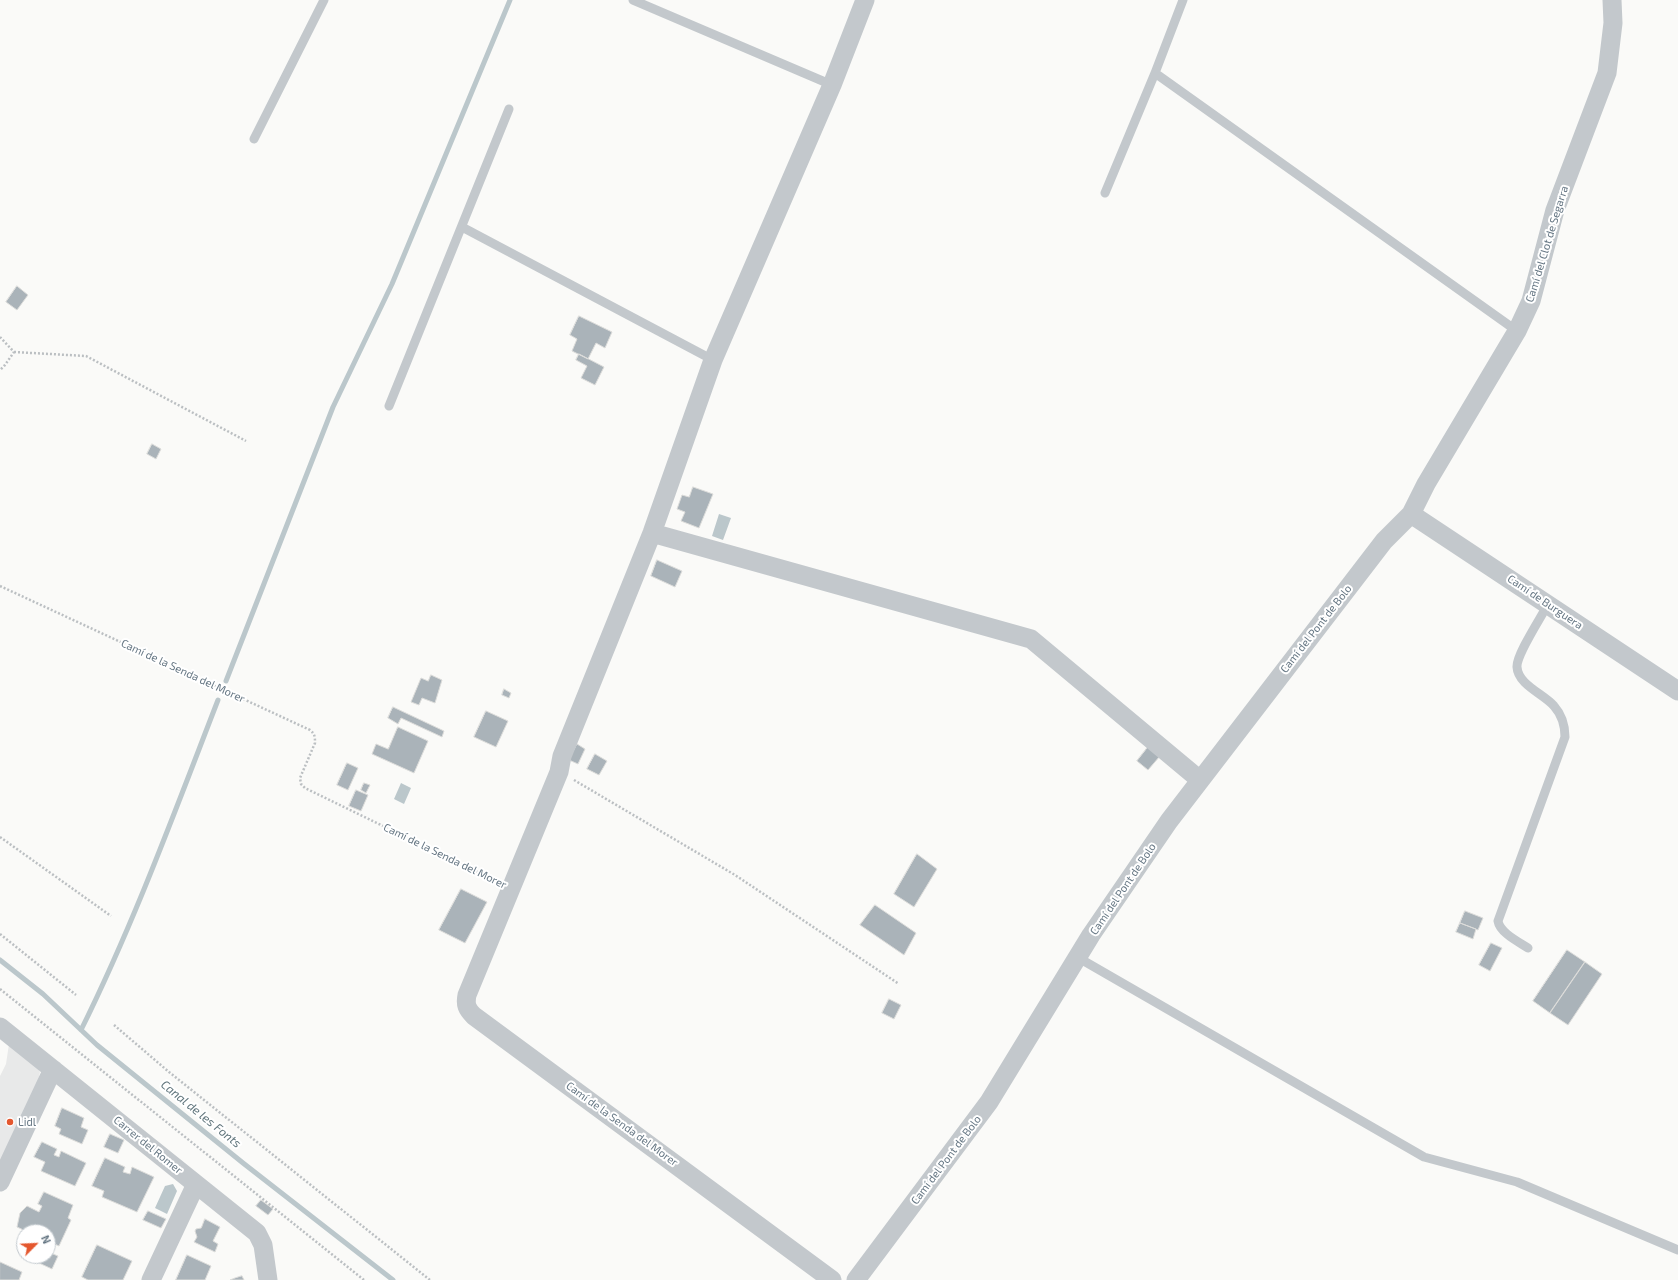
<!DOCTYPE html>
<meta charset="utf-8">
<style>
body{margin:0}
#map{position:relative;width:1678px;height:1280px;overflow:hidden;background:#fafaf8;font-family:"Exo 2",sans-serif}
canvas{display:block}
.north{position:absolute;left:16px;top:1224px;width:40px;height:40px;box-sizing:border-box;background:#fff;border:1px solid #c1c8cd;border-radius:50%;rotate:66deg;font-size:11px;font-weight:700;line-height:16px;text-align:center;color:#657683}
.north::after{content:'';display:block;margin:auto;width:14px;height:18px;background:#e4572e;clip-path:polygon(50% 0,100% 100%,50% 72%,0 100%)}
</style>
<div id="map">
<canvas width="1678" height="1280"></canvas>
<div class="north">N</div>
</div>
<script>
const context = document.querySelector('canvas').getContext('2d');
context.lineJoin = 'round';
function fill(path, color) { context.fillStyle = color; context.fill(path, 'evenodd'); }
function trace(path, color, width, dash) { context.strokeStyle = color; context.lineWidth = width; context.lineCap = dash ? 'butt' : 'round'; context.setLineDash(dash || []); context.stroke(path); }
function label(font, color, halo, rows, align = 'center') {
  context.font = font + ' "Exo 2",sans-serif'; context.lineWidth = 4; context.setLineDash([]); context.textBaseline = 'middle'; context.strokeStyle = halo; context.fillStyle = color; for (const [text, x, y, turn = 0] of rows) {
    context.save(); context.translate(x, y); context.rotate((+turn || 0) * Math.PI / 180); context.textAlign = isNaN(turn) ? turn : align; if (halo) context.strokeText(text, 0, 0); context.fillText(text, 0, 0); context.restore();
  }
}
fill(new Path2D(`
 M9,1044L38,1068L40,1072L38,1081L0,1162V1076L6,1064Z`), '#e8e9e9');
fill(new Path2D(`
 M719,514L731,518L723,540L712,536Z
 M401,783L411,788L404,804L394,799Z
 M173,1184L177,1191L167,1214L155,1208L165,1186Z`), '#bbc7cb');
trace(new Path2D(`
 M226,681L333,407L392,284L510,0
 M0,960L43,994L97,1045L243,1163L393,1280
 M81,1030C134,923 175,811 218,700`), '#bbc7cb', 5);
const building = new Path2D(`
 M17,286L28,295L17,310L6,302Z
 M579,316L612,332L605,348L596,343L588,359L572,351L577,339L570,335Z
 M579,354L604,367L595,385L581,378L587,366L576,360Z
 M152,444L161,449L156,459L147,454Z
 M693,487L713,494L699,528L681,521L685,512L677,509L682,495L689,497Z
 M657,560L682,571L675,587L651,576Z
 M431,675L442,680L435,703L422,698L419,705L411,702L421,678L428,681Z
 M504,689L511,693L509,698L502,695Z
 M393,707L444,731L442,737L401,718L398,724L388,718Z
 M486,711L508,721L496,747L474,737Z
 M398,727L428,741L414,773L372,754L376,744L388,749Z
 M577,744L585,749L578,764L569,760Z
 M1148,747L1160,756L1148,770L1137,761Z
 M595,754L607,761L599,775L587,769Z
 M347,763L358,768L348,790L337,785Z
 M364,783L370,785L366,793L361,790Z
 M356,790L368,795L361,811L349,806Z
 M917,854L937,869L914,907L894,894Z
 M461,889L487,902L465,943L439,930Z
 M875,905L916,933L904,955L860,925Z
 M1465,911L1483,918L1478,930L1460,923Z
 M1460,923L1476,929L1473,939L1456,932Z
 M1491,943L1502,948L1490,971L1479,965Z
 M1567,950L1585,962L1550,1013L1533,1001Z
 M1585,962L1602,974L1568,1025L1550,1013Z
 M889,999L901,1005L894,1019L882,1013Z
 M62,1108L84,1118L81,1127L88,1130L82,1144L59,1134L61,1129L55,1126Z
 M110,1134L124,1140L118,1153L104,1147Z
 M42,1142L57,1149L54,1155L59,1157L61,1151L86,1163L75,1186L41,1171L45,1162L34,1157Z
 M105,1158L125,1167L123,1172L130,1174L132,1167L154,1177L137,1212L102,1197L104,1191L92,1186Z
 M44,1192L73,1205L68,1218L71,1220L59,1246L48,1241V1232H28L17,1227L20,1213L27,1206L39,1212L42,1206L38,1204Z
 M261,1200L273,1209L268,1215L256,1206Z
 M148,1211L166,1219L161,1228L143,1220Z
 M205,1219L220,1227L213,1241L218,1244L215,1252L194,1242L197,1237L195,1231L196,1229L201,1228Z
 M97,1245L132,1261L123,1280H88L82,1277Z
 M48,1252L58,1256L52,1269L39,1263L43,1256H48Z
 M187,1255L211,1266L205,1280H176Z
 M0,1262L22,1272L19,1280H0Z
 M242,1276L244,1280H230L235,1278Z`);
fill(building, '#aab3b9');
trace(building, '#dcdcda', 1);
trace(new Path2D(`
 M0,337L14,352L5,365L0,370
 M14,352L86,356L246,441
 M0,586L310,730C315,734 315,737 315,743L300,778L301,784L305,788L496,881
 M574,780L735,875L899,984
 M0,837L111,916
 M0,934L76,995
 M0,989L364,1280
 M114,1025L169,1072L430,1280`), '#bbbfc2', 2.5, [2, 2]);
trace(new Path2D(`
 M633,0L832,85
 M1183,0L1155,73L1517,331
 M254,139L324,0
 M1105,193L1155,73
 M462,227L713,360
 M389,406L509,109
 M1528,948C1519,942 1500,933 1498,921L1565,737C1565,726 1562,715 1554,706C1544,694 1518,685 1517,667C1516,655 1542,616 1548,604
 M1077,957L1424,1157L1517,1182L1678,1250`), '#c3c8cc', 9);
trace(new Path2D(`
 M1411,514L1678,691
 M652,533L1031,639L1200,780
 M0,1027L257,1233L263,1245L268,1280
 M0,1182L53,1069
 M151,1280L196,1184
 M832,1280L474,1016C467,1009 465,1005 467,995L559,772L562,756L652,533L713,360L832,85L865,0
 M856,1280L989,1102L1091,935L1169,821L1384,541L1411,514L1426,484L1517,331L1531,301L1555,210L1607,73L1613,23L1612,0`), '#c3c8cc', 19);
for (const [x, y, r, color] of [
 [10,1122,4,"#e4572e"]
]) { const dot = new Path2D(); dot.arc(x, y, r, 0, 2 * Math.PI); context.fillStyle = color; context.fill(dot); trace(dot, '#fff', 1.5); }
label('11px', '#657683', '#fff', [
 ["Camí del Clot de Segarra",1547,244,-73],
 ["Camí de Burguera",1545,602,34],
 ["Camí del Pont de Bolo",1316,629,-52],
 ["Camí de la Senda del Morer",183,671,25],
 ["Camí de la Senda del Morer",445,856,26],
 ["Camí del Pont de Bolo",1123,889,-56],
 ["Camí de la Senda del Morer",622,1124,36],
 ["Carrer del Romer",148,1145,39],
 ["Camí del Pont de Bolo",946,1160,-53]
]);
label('11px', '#657683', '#fff', [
 ["Lidl",18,1122]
], 'left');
label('italic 12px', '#60757c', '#fff', [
 ["Canal de les Fonts",201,1114,39]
]);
</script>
